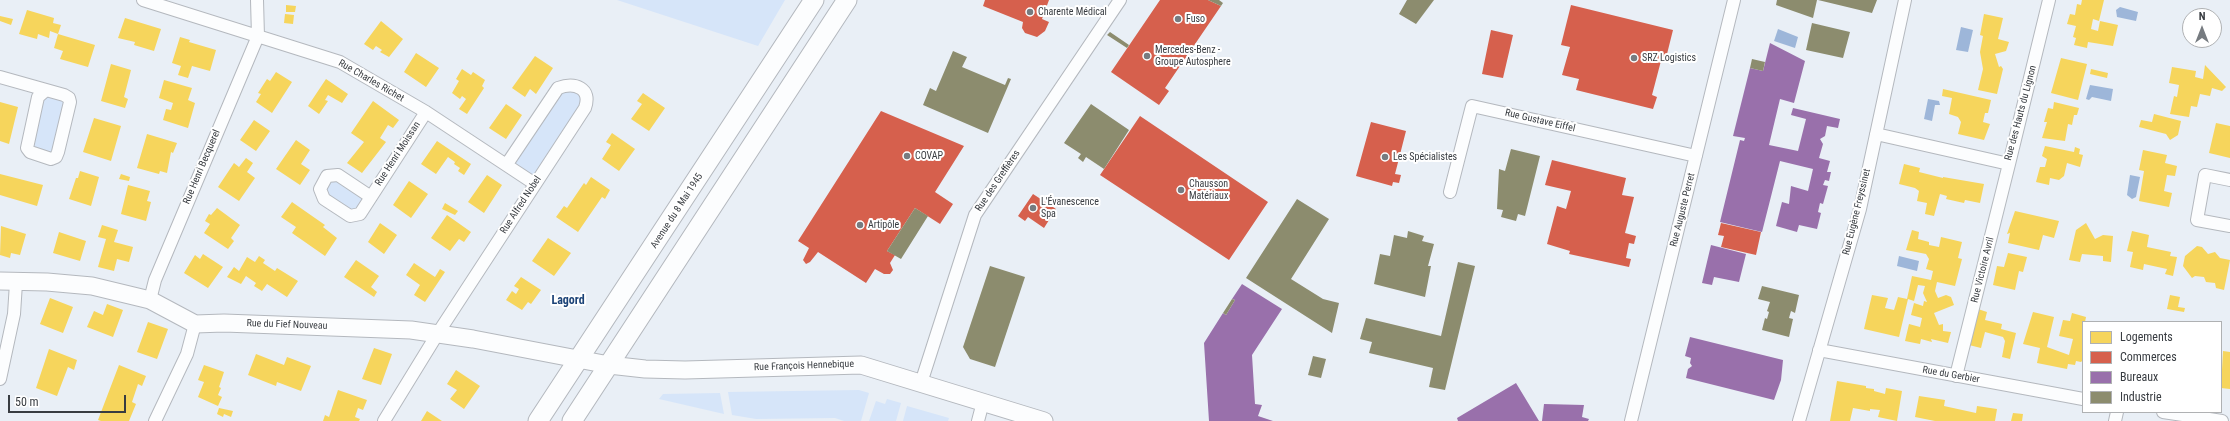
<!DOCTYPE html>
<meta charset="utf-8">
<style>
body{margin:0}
#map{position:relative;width:2230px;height:421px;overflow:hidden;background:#e9eff6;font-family:"Roboto Condensed",sans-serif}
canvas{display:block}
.legend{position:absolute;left:2082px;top:321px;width:140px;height:92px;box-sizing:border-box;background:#fff;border:1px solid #afb1b3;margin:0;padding:5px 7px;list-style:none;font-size:12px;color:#383c41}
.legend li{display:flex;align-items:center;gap:8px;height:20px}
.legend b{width:20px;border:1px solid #afb1b3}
.north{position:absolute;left:2182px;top:8px;width:40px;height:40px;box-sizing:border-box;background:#fff;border:1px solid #afb1b3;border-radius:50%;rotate:0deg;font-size:11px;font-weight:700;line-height:16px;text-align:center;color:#383c41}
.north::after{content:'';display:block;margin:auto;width:14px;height:18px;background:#767b80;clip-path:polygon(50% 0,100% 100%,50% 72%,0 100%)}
.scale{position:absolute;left:8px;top:395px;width:118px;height:18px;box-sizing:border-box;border:2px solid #383c41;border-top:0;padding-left:5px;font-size:12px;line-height:14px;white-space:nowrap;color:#383c41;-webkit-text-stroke:3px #fff;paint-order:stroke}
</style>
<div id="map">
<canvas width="2230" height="421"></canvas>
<ul class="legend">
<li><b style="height:11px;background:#f6d55c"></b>Logements</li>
<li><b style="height:11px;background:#d6604d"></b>Commerces</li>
<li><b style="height:11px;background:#9970ab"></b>Bureaux</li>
<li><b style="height:11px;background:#8c8c6e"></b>Industrie</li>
</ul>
<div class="north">N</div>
<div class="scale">50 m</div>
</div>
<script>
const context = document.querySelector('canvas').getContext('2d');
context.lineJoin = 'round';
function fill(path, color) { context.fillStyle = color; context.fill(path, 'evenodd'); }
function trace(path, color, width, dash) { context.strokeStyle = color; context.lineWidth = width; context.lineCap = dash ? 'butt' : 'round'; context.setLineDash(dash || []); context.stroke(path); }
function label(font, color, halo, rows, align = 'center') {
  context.font = font + ' "Roboto Condensed",sans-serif'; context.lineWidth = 4; context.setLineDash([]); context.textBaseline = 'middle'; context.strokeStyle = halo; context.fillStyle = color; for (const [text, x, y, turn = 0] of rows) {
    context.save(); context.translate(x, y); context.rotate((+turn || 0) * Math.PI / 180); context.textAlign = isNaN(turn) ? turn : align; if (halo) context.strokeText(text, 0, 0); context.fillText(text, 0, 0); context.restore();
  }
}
fill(new Path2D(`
 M617,0H785L758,46Z
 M568,84L588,98L535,184L507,164Z
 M40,94L69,98L56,157L30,152Z
 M327,176L371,197L360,214L324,199Z
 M859,390L869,393L861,421H844L835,418L756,419L732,415L728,392Z
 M720,393L724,414L659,399L663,394Z
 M887,399L901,403L896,421H869L876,401L885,404Z
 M907,406L949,418L948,421H903Z`), '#d6e5f9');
fill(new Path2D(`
 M2120,7L2138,12L2136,21L2117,17L2116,10Z
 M1961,27L1973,30L1968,52L1956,50Z
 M1778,29L1798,37L1795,48L1774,41Z
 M2090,85L2113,89L2111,101L2092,97L2089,100L2086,99Z
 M1928,99L1939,101L1940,105H1935L1932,121L1924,119Z
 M2130,175L2140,177L2136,197L2132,199L2127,195Z
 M1899,256L1919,261L1917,271L1897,266Z`), '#9db6d9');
fill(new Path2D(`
 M2082,0H2104L2099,21L2093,19L2091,29L2098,31L2100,21L2118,25L2113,46L2088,42L2087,48L2074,45L2076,38L2073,37L2076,26L2067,24L2070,14L2075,15L2077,4L2081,5Z
 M286,5L296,6L295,12H286Z
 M27,10L54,18L53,23L61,25L58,34L50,31L49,38L38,34L37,39L19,34Z
 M285,14L294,15L293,24L284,23Z
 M1984,14L2003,18L1998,39L2009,42L2006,51L1995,54L1999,67L2001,66L2003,69L1997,94L1978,90L1983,69L1980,52L1983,36L1980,35Z
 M0,16L13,19L11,25L0,21Z
 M125,18L161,29L154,51L134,45L135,42L118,38Z
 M381,21L403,39L389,57L380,52L382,50L376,46L373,50L364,44Z
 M58,34L95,45L88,67L60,59L63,51L54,48Z
 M180,37L190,40L189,42L216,50L210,71L192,66L188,78L178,75L181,66L172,63Z
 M416,53L439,68L426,87L404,72Z
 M535,56L553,68L536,94L530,89L525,97L512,88Z
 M2061,58L2087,64L2078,100L2051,93Z
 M111,64L131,70L124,97L128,99L125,108L101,101Z
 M2205,65L2226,87L2222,91L2212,88L2210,96L2200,94L2197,107L2191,106L2189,117L2170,114L2174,96L2177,97L2179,85L2169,83L2172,67L2196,71L2195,77L2203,79Z
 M462,69L471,75L473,72L485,80L482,86L484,88L467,114L459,109L466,99L462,96L460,99L452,93L459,81L456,79Z
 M2091,69L2108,73L2107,78L2090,74Z
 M276,72L292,82L272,113L256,102L261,94L258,93L267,79L270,81Z
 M326,79L348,94L342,103L328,95L325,100L328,101L319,114L308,106Z
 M164,80L192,88L188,100L195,103L188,128L163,120L166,109L171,110L173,103L159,98Z
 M1943,89L1991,100L1988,113H1985L1983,122L1990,124L1984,140L1958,134L1961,122L1958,117L1949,114L1952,98L1942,96Z
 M643,93L665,108L649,131L631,119L642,104L637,101Z
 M373,101L399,120L393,128L388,125L380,138L386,142L362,173L347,163L364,142L351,133Z
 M0,102L18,107L9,144L0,141Z
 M2054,102L2079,108L2077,115H2074L2072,125L2068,124L2065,141L2042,138L2047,122H2044L2048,108L2053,109Z
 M506,104L522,115L506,139L489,128Z
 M2154,114L2181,121L2178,135L2170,140L2166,134L2139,127L2141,120L2152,122Z
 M94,118L121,126L111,161L83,152Z
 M254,120L270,131L256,151L240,140Z
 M2216,123L2230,126V158L2209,153Z
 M612,133L635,149L619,171L602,159L611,145L606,142Z
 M147,134L177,143L173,153L171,152L167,173L160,171L159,174L137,168Z
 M296,140L310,150L301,164L310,170L300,185L276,169Z
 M437,141L471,164L464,175L458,171L460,168L454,164L455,162L448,157L436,174L421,164Z
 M2045,146L2074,152L2075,147L2080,149L2079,154L2083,155L2080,167L2067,163L2064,176L2059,180L2050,178L2049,185L2036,182L2040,167H2045L2047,159L2042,156Z
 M2143,150L2167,155L2165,163L2177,166L2175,176L2167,175L2164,191L2172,193L2169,207L2139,201L2144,171L2139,170Z
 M246,158L253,163L247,172L255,178L239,201L218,187L234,163L239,167Z
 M1904,164L1920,168L1919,172L1943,178V177L1984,184L1980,203L1965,200L1964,203L1946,199L1947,196L1940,194L1934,216L1925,214L1927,203L1917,201L1919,191L1915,188L1899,184Z
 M80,171L99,177L91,206L69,199L76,178H78Z
 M0,174L43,185L37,206L0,195Z
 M121,174L130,177L129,181L119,179Z
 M487,175L502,185L484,213L468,202Z
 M591,177L610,190L605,199L602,197L578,232L556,217L564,206L567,208L584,183L586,185Z
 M409,181L428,194L411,218L393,205Z
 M128,185L150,191L147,201L151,202L146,221L121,214Z
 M292,202L325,225L323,227L337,238L325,256L292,233L296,227L281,217Z
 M445,203L458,211L455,215L442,209Z
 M217,208L240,225L231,238L234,241L228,249L204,233L210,224L205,221L209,214L211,215Z
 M2015,211L2059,221L2054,238L2043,235L2039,250L2008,243L2010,233L2007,234Z
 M447,215L471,232L464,242L459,239L450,251L431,238Z
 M380,223L397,235L384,254L368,242Z
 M2086,223L2095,239L2103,235L2113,236L2111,262L2103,261V256L2082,254L2080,262L2069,260L2076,230Z
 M102,225L118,230L114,242L133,247L129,262L117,259L114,271L98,267L106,239L98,237Z
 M1,226L26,234L20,255L11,253L10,258L0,255Z
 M1912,230L1919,232L1918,239L1929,242V245L1939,247L1941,237L1962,242L1958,258L1962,259L1955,286L1937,282L1935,291L1938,298L1946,295L1951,297L1954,305L1934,313L1939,325L1943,324V331L1951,332L1948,343L1931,339L1932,342L1921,339L1920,344L1905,341L1909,324L1920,327L1922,318L1911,315L1914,303L1923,306L1924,301L1927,302L1923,293L1925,286L1918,285L1914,301L1908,299L1899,337L1864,329L1872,295L1888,298L1885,308L1894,310L1898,297L1907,299L1912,276L1931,280L1933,271L1926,269L1929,259L1926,254L1906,250Z
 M2132,231L2149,235L2147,247L2171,252L2170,256L2177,257L2173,276L2165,274L2167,269L2144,264L2143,270L2130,267L2133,252L2127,251Z
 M59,232L86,241L80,261L53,253Z
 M548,238L571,253L554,276L532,261Z
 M2197,246L2202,247L2208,254L2215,252L2220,258L2230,260L2224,290L2216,288L2215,283L2206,282L2204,277L2195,276L2192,278L2183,266L2185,256Z
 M2008,253L2027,257L2023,272L2019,271L2015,290L1993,285L1997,266L2004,267Z
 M203,254L223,267L208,288L184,273L195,255L200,259Z
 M259,256L265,260L263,263L275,271L277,268L298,281L287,297L267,284L262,291L254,286L256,283L246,276L241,284L227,277L234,267L239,271L247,257L255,262Z
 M356,260L379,276L371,287L377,292L374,297L344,277Z
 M414,263L435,277L440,269L445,272L425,302L414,295L420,285L406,275Z
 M521,277L541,290L531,304L528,302L522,310L506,300L512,291L516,294L519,289L514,286Z
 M2170,295L2180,297L2178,307L2185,308L2184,312L2167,309Z
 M50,298L73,307L63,333L40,324Z
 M107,304L123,310L113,337L87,327L94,311L103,315Z
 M1978,309L1987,312L1985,320L2002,324L2001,329L2016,333L2010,359L2002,357L2005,341L2003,337L1985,332L1981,348L1969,345Z
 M2033,312L2054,317L2047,347L2069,355L2073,339L2059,336L2063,320L2070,321L2072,313L2086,317L2085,322H2083V360L2081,362L2076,361L2075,365L2068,364L2067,369L2037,363L2040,348L2023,344Z
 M148,322L168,329L157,359L137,352Z
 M374,348L392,354L381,385L362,379Z
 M49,349L77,360L74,370L68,367L57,396L36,388Z
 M2223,351L2230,352V389L2221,388Z
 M256,354L284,365L287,357L311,366L301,391L277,382L276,386L248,375Z
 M119,365L146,376L142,386L138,384L132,402L136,404L129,421H101L98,420Z
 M204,365L224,372L219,387L221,388L218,395L222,397L218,406L198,397L204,382L198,380Z
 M456,370L480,386L464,409L450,399L457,390L447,384Z
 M1837,381L1866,386V388L1874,389V391L1885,394L1886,388L1902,391L1897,421L1878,417L1880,410L1870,409V411L1853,408L1850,421H1830Z
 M338,390L367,400L363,410L358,408L355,417L360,419L359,421H323L325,415L329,417Z
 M1919,396L1945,400L1944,406L1976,413L1977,406L1997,409L1995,421H1935L1915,417Z
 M219,408L233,411L231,417L224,414L223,417L217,414Z
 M427,411L442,421H421Z
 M2013,413L2023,414L2022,421H2011Z`), '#f6d55c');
fill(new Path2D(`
 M985,0H1049L1042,19L1049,22L1045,31L1037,37L1025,33L1022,28L1023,22L983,6Z
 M1160,0H1208L1221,6L1165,88L1169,91L1159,105L1111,72Z
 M1571,5L1673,30L1666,58L1662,57L1652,95L1657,97L1653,109L1576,90L1579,79L1562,75L1570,47L1561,45Z
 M1491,30L1513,35L1503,78L1482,74Z
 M881,111L964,146L935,192L953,204L940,224L915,208L887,251L895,255L890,263L893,270L890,274H884L875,269L866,283L818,252L810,262L806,264L803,260L809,248L798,241Z
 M1140,116L1268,202L1229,260L1100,175Z
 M1371,122L1406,131L1395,174L1401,175L1399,183L1393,182L1392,186L1356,176Z
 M1552,160L1626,178L1622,195L1634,197L1625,233L1636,236L1634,244L1629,243L1626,258L1631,259L1629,267L1569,254L1570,251L1547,244L1557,206L1566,209L1571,191L1545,185Z
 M1033,194L1056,209L1044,228L1028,217L1025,221L1018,216Z
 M1721,223L1761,232L1756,255L1721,247L1724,236L1718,235Z`), '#d6604d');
fill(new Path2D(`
 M1770,43L1805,61L1794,103L1780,99L1769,145L1798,151L1806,119L1791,115L1793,108L1840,119L1838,128L1827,126L1825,136L1820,139L1823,144L1819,158L1830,161L1827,172H1831L1829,181L1825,180L1823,185L1828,186L1823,204L1820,203L1818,212L1821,213L1817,229L1799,225L1797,232L1776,226L1782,202L1789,204L1791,186L1808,191L1813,169L1780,161L1762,232L1720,222L1740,140L1744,141L1745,138L1733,136L1750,68L1763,71Z
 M1711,245L1746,254L1739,282L1714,277L1712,285L1702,283Z
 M1242,284L1282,309L1252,355L1255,404L1262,405L1258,416L1273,421H1209L1204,343L1223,313L1226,315L1235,300L1232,299Z
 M1690,337L1783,360L1781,380L1774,400L1686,378L1688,369L1692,366L1690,363L1691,358L1685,356Z
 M1516,383L1539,421H1458L1457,418Z
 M1544,404L1584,405L1582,417L1589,419L1588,421H1542Z`), '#9970ab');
fill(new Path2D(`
 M1208,0H1219L1223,3L1221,6Z
 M1407,0H1434L1416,24L1399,14Z
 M1777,0H1817L1813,18L1776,5Z
 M1818,0H1877L1872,13Z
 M1812,23L1850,32L1843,58L1806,50Z
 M1110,32L1129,45L1127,48L1107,35Z
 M953,51L967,57L962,67L1005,85L1008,78L1011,79L988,133L923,105L930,88L936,91Z
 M1752,59L1765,62L1763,71L1750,68Z
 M1091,104L1129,130L1104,169L1086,157L1083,162L1078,158L1081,154L1064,143Z
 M1511,149L1540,156L1525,216L1518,214L1516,221L1501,217L1503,210L1497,209L1499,169L1505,171Z
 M1297,199L1329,219L1291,279L1323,299L1339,303L1332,333L1246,278Z
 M915,208L928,216L901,259L887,251Z
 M1408,231L1424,236L1422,241L1434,244L1428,266H1431L1425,297L1374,284L1380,254L1390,256L1394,235L1407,238Z
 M1458,262L1475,266L1445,390L1429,387L1433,368L1369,353L1372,342L1360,339L1366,318L1441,336Z
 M990,266L1025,277L995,367L970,359L963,347Z
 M1762,286L1799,295L1795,313L1791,311L1789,318L1793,319L1789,337L1762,330L1765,318L1767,319L1769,312L1767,311L1770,302L1758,299Z
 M1232,299L1235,300L1226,315L1223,313Z
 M1313,356L1326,359L1321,378L1308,375Z`), '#8c8c6e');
const street = new Path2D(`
 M143,0L340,62L426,112L535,184
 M0,77L64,95L69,98L70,102L58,152L56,157L51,159L30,152L27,148L38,97L46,90
 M1876,134L2009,164L2049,0
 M2230,180L2205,175L2197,220L2230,226
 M1450,192L1472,106L1696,156
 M371,197L338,175L327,176L320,189L324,199L350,216L360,214L426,112
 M150,300L155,280L258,36L257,0
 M1819,350L2083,399
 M1956,376L2009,164
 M0,379L14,314L16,283
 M921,383L975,215L1120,0
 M2163,412L2222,421
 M155,421L187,354L195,324
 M384,421L438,333L585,108C592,88 575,82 558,88L507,164
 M978,421L983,402
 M1631,421L1734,0
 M1799,421L1860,209L1905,0
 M2115,421L2117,412`);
const secondary = new Path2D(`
 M0,281L47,282L92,286L150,300L195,324L224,323L411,330L473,339L609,365L645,369L685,370L861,365L1044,421`);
const primary = new Path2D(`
 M538,421L814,0
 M572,421L847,0`);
trace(street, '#b4b8be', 14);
trace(secondary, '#b4b8be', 19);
trace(primary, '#b4b8be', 21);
trace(street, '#fcfdfe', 12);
trace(secondary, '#fcfdfe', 17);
trace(primary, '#fcfdfe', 19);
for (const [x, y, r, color] of [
 [1030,12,4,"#767b80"],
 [1178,19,4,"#767b80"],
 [1147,56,4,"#767b80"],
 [1634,58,4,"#767b80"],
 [907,156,4,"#767b80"],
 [1385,157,4,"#767b80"],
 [1181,190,4,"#767b80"],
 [1033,208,4,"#767b80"],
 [860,225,4,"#767b80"]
]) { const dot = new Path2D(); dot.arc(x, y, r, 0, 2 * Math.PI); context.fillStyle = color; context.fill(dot); trace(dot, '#fff', 1.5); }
label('10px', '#383c41', '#fff', [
 ["Charente Médical",1038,12],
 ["Fuso",1186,19],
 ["Mercedes-Benz -",1155,50],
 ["Groupe Autosphere",1155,62],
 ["SRZ Logistics",1642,58],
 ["COVAP",915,156],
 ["Les Spécialistes",1393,157],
 ["Chausson",1189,184],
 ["Matériaux",1189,196],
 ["L'Évanescence",1041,202],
 ["Spa",1041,214],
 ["Artipôle",868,225]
], 'left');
label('10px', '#383c41', '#fff', [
 ["Rue Charles Richet",371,81,30],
 ["Rue des Hauts du Lignon",2021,113,-75],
 ["Rue Gustave Eiffel",1540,121,13],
 ["Rue Henri Moissan",398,154,-57],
 ["Rue Henri Becquerel",202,167,-67],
 ["Rue des Greffières",998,181,-56],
 ["Rue Alfred Nobel",521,205,-57],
 ["Rue Auguste Perret",1683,210,-76],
 ["Avenue du 8 Mai 1945",677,211,-57],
 ["Rue Eugène Freyssinet",1857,212,-76],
 ["Rue Victoire Avril",1983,270,-76],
 ["Rue du Fief Nouveau",287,325,2],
 ["Rue François Hennebique",804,366,-2],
 ["Rue du Gerbier",1951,375,10]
]);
label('bold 12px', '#1c4377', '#fff', [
 ["Lagord",568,301]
]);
</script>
